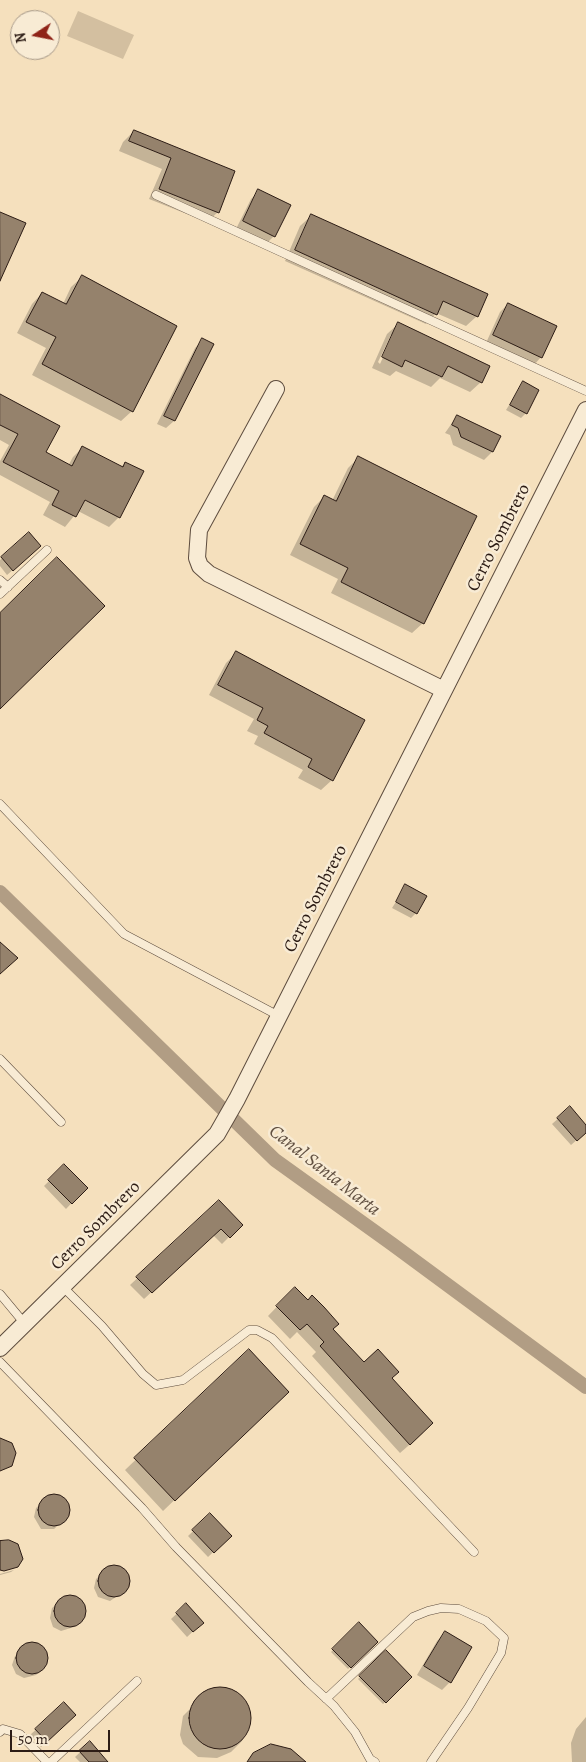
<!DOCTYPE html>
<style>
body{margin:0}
#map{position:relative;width:586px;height:1762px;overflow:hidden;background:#f5e0bd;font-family:Alegreya,serif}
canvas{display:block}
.north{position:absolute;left:10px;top:10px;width:50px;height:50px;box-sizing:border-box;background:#f8ebd4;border:1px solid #a69888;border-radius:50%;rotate:259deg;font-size:14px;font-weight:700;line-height:20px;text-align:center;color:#2c1c15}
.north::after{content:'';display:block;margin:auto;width:18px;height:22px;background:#8f2418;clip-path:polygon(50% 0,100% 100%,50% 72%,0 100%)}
.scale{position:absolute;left:10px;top:1730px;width:100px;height:22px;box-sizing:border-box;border:2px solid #2c1c15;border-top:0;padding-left:6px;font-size:15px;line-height:18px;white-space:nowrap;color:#2c1c15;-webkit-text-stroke:4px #f8ebd4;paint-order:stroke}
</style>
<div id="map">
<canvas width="586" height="1762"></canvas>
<div class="north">N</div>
<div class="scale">50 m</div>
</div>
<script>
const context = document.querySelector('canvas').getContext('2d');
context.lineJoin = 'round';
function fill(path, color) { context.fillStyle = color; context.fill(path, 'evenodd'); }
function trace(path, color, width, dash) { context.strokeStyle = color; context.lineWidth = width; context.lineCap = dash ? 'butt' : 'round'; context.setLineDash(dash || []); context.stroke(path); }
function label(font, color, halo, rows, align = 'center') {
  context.font = font + ' Alegreya,serif'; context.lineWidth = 5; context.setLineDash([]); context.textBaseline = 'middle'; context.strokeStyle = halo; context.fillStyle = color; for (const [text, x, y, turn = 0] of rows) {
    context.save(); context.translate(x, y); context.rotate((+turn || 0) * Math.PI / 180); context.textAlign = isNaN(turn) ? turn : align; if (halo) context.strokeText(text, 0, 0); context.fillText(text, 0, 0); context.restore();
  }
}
fill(new Path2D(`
 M78,11L134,35L123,59L67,36Z`), '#d3bfa0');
fill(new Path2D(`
 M134,131L234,172L218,212L207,222L149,199L162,169L119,151L123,142Z
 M259,191L274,236L266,244L236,229L251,199Z
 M311,216L477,316L466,326L436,313L426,324L285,261L300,226Z
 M82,277L132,411L121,421L32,375L46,348L17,333L32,304L42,293L63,304L71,287Z
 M508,304L541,357L534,365L486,343L500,312Z
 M398,324L481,382L470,392L440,378L431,387L396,371L390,376L372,368L387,334ZM391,335H393L380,364L378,362Z
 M203,340L212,344L174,421L166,428L157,424L195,348Z
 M523,383L526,413L521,418L506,410Z
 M0,396L44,453L68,466L73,457L83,447L121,467L125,463L119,517L109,527L78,511L65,527L43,515L50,502L0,475V461L9,445L0,440Z
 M457,416L499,437L492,452L484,460L453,445L450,435L445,433Z
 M358,458L423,623L412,633L331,593L338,579L290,555L314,507L324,497L332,501L348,468Z
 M29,534L35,551L7,575L0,566V560Z
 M237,652L332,780L321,790L298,778L303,770L254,744L258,736L247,731L254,719L209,695L226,663Z
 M406,886L416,913L411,918L392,908Z
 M570,1108L586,1127V1132L571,1145L552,1124Z
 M64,1166L86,1188L66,1209L44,1186Z
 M219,1202L241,1225L222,1244L213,1235L144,1299L130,1285Z
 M295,1288L364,1363L390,1379L423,1433L400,1453L312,1356L316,1352L297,1332L290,1339L268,1316Z
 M249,1351L277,1402L163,1511L125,1470Z
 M50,1496L60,1497L67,1504L66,1518L54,1529H41L34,1517L36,1508Z
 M210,1515L230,1536L208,1557L188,1536Z
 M110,1567L120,1568L128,1580L123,1592L110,1601L98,1597L94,1588L96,1579Z
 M14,1570L11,1572L0,1575V1574Z
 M66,1597L80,1601L84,1609L79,1622L74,1627L61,1631L53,1627L50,1618L52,1608Z
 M186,1605L202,1623L187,1637L171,1619Z
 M359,1624L377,1642L348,1669L331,1652Z
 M445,1633L450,1682L442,1690L417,1675L437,1641Z
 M29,1644L42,1648L47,1657L42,1669L36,1675L24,1678L16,1674L12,1665L15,1656Z
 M386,1652L411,1677L383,1704L358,1679Z
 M227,1689L236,1693L248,1708L249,1727L242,1741L231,1752L217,1758L198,1757L183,1744L180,1735L183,1716L208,1691Z
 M64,1704L69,1720L41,1747L30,1735Z
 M586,1717V1762H572L571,1743L576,1729Z
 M90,1743L104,1762H80L75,1757Z`), '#0003');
trace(new Path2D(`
 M0,892L275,1160L392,1244L586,1387`), '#b19d84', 14);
const building = new Path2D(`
 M134,130L235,171L219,213L159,189L171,158L129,141Z
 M258,189L291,205L275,237L243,221Z
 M0,212L26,223L0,281Z
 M311,214L488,294L478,317L443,301L437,315L295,250Z
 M82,275L177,326L133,412L42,364L56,337L26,322L42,292L66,304Z
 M508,303L557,326L542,358L493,335Z
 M398,322L490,366L482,383L448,366L442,377L405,360L402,367L382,357Z
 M202,338L214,344L175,421L164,416Z
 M523,381L539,390L527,414L510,405Z
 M0,394L60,426L46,452L72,466L82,446L123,467L125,462L144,471L120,518L85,500L76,517L52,505L59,491L3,462L18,434L0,425Z
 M457,415L501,436L493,452L461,437L458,428L452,425Z
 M358,456L477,516L424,624L341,582L348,568L300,544L324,495L336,501Z
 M29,532L41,546L13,571L1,557Z
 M57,557L105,606L0,709V613Z
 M236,651L365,720L333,781L308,767L312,759L264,733L268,726L257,720L263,708L218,685Z
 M405,884L427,896L417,914L396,902Z
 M0,942L18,958L0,974Z
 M570,1106L586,1125V1133L577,1141L557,1118Z
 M64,1164L88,1188L72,1204L48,1180Z
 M219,1200L243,1225L230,1238L221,1229L152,1293L136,1277Z
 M295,1287L308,1300L312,1295L324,1307L339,1324L333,1329L364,1362L378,1349L399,1372L392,1378L433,1423L410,1445L320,1346L324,1342L307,1324L300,1330L276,1306Z
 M249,1349L289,1392L175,1501L134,1458Z
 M0,1438L12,1443L16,1453L12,1466L0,1471Z
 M38 1510a16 16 0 1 1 32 0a16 16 0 1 1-32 0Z
 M210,1513L232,1536L214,1553L192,1530Z
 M9,1540L18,1544L23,1559L18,1567L4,1571L0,1570V1541Z
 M98 1581a16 16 0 1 1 32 0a16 16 0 1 1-32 0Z
 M54 1611a16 16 0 1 1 32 0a16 16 0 1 1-32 0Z
 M186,1603L204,1623L193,1632L176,1613Z
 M359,1622L378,1642L351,1668L332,1649Z
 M445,1631L472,1647L451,1683L424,1666Z
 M16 1658a16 16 0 1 1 32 0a16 16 0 1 1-32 0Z
 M386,1650L412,1677L386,1703L359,1676Z
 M189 1718a31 31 0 1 1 62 0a31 31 0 1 1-62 0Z
 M64,1702L76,1715L47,1742L35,1729Z
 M90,1741L108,1762H89L79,1751Z
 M271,1744L291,1749L306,1762H247L253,1753Z`);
fill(building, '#95826c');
trace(building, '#2c1c15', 1);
const service = new Path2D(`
 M156,195L586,391
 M0,580L8,587
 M0,594L47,550
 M0,804L124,934L279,1016
 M0,1059L61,1122
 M63,1287L102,1326L143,1374L156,1385L183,1380L249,1330H257L272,1338L474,1552
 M0,1294L25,1324
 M0,1362L142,1508L176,1547L308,1682L334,1706L355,1732L370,1759L375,1762
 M326,1699L413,1617L428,1611L441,1608L459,1609L486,1621L504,1638L501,1653L468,1708L431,1762
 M0,1732L3,1729L20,1734L47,1762
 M51,1762L137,1681`);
const minor = new Path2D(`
 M276,389L199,530L197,558L200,566L209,574L444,690
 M0,1348L217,1134L237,1099L586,410`);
trace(service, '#5e4d3f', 9);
trace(minor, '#5e4d3f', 18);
trace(service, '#f8ebd4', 8);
trace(minor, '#f8ebd4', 16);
label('18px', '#2c1c15', '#f8ebd4', [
 ["Cerro Sombrero",499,538,-63],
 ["Cerro Sombrero",316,899,-63],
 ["Cerro Sombrero",96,1226,-45]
]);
label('italic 19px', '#615041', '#f8ebd4', [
 ["Canal Santa Marta",324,1171,38]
]);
</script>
